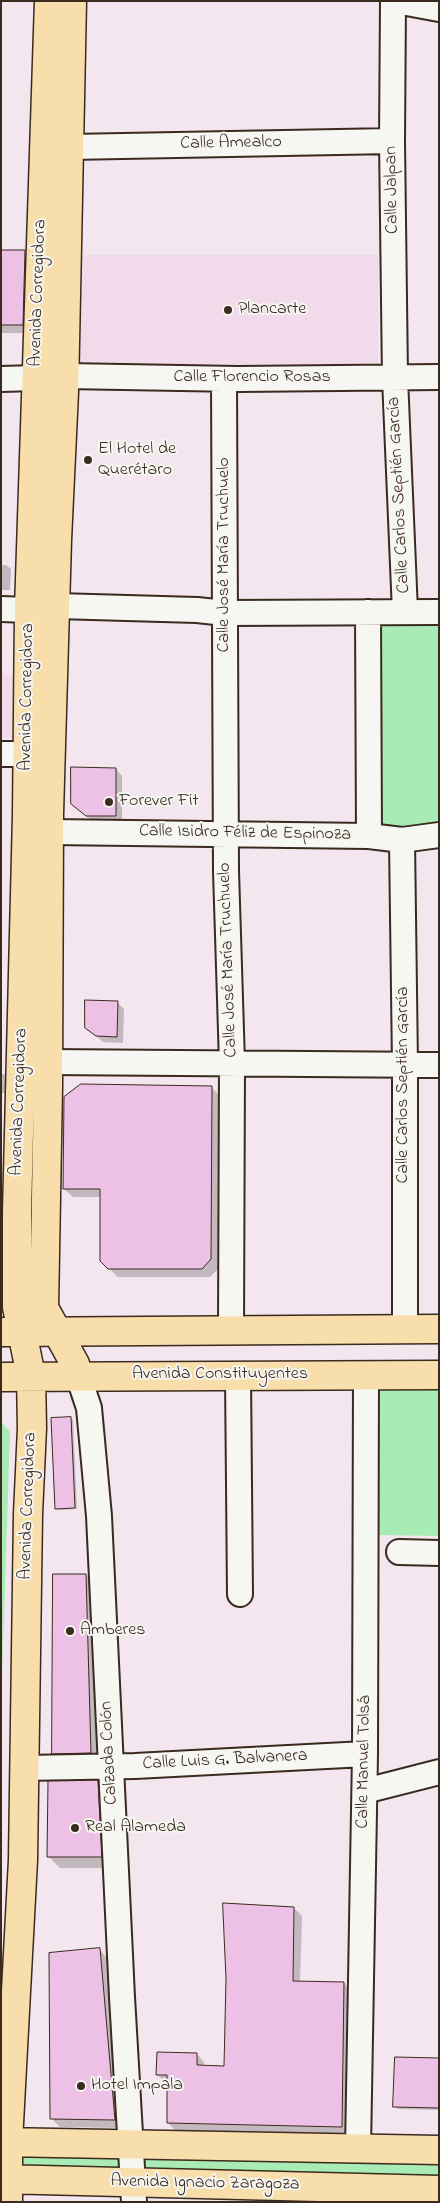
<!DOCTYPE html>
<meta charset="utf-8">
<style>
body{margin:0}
#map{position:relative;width:440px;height:2203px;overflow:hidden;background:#f3e6ee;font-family:"Indie Flower",sans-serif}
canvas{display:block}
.frame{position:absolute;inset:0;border:2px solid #3b2a1e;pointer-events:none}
</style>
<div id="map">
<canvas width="440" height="2203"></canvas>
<div class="frame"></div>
</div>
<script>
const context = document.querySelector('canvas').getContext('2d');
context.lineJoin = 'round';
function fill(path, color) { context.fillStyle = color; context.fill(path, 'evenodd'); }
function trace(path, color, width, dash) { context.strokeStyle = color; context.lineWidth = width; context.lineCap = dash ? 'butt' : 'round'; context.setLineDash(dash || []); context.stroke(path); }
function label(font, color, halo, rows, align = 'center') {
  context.font = font + ' "Indie Flower",sans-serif'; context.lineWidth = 4; context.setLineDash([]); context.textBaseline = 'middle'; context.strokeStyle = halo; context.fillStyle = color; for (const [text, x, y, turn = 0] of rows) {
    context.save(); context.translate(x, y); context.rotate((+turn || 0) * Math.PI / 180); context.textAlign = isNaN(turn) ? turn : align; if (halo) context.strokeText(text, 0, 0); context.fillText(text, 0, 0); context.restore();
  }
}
fill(new Path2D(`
 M80,255H378V370L76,365Z
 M1,675L19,676V737H1Z`), '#f1dbeb');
fill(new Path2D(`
 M439,618V826L399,829L379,826L376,619Z
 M439,1386V1536L376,1535L374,1388Z
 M1,1421L10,1432L1,1708Z
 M1,2151L439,2160V2182L1,2171Z`), '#a8ebb5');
fill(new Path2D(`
 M1,251H25L33,260L31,333H1Z
 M1,565H6L11,569L10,590H1Z
 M116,769L122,776V822H94L79,810Z
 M117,1002L124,1009L123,1043L103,1042L86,1027Z
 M1,1074H4L10,1080V1093H1Z
 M212,1088L220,1096L219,1268L210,1277H118L101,1261L102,1197H73L64,1189Z
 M1,1190L7,1195L6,1280L3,1284H1Z
 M71,1418L73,1420L77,1509L58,1510L56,1508Z
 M86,1575L97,1587L102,1764H64L53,1753Z
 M97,1782L109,1793L112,1868H60L49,1857Z
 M294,1908L302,1916L300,1982L344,1983L351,1991L349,2134L176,2131L168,2123V2082H165L157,2074L197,2054L204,2062V2067L226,2068Z
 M100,1950L108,1959L123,2128L60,2127L51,2118Z
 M439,2059V2110L398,2109L395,2106Z`), '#0003');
const building = new Path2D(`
 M1,250H25L23,325H1Z
 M71,767L116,768V816H86L71,804Z
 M85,1000L118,1001L117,1037L96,1036L85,1028Z
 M81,1084L212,1086L211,1259L202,1269H108L100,1261V1189H63L64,1097Z
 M71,1417L75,1508L55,1509L51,1418Z
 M53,1574H86L91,1753L52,1754Z
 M98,1780L102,1857H47L48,1781Z
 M223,1903L294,1907L293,1981L344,1982L342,2127L167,2123V2075H156L157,2052L197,2053V2065L224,2066L226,1979Z
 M100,1948L115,2120L50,2119L49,1953Z
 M395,2057L439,2058V2108L393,2107Z`);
fill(building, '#edc0e5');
trace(building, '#3b2a1e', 1);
const minor = new Path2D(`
 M393,1L392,141L395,378L405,612
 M396,1L439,9
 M69,147L392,141
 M65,376L238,379L439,377
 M1,379L36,378
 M224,379L226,871L232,1063L231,1330
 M57,606L197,610L225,613L439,612
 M1,609L29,610
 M368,612L369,836
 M1,754H28
 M50,832L369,836L402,840L439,835
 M402,840L405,1066V1329
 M48,1062L439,1065
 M78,1375L89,1408L99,1516L122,1997L134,2202
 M238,1375L240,1594
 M399,1552L439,1553
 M24,1768L135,1766L365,1754
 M365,1791L439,1772
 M358,2149L365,1754L366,1375`);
const major = new Path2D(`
 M72,1L64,392L57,540L49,814L48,1087L44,1308L75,1364L78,1375
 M1,1332L439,1329
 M1,1377L439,1375
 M1,2142L439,2150
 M1,2179L439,2190
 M8,2202V2142L23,1860L28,1514L32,1428L31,1376L17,1307V1212L27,815L29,610L49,1`);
trace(minor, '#3b2a1e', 28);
trace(major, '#3b2a1e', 31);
trace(minor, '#f6f6f2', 24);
trace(major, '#f8deab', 28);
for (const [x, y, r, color] of [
 [228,310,5,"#3b2a1e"],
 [88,460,5,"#3b2a1e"],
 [109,802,5,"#3b2a1e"],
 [70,1631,5,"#3b2a1e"],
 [75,1828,5,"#3b2a1e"],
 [81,2086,5,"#3b2a1e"]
]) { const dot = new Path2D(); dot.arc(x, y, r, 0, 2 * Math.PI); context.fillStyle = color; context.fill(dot); trace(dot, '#f6f6f2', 2); }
label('18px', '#3b2a1e', '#f6f6f2', [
 ["Calle Amealco",231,144,-1],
 ["Calle Jalpan",393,190,-91],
 ["Avenida Corregidora",39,293,-88],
 ["Calle Florencio Rosas",252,378],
 ["Calle Carlos Septién García",400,495,-93],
 ["Calle José María Truchuelo",225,555,-90],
 ["Avenida Corregidora",28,697,-89],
 ["Calle Isidro Féliz de Espinoza",245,834,1],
 ["Calle José María Truchuelo",229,960,-92],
 ["Calle Carlos Septién García",404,1085,-90],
 ["Avenida Corregidora",20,1102,-88],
 ["Avenida Constituyentes",220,1375],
 ["Avenida Corregidora",29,1506,-88],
 ["Calzada Colón",110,1753,-93],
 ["Calle Luis G. Balvanera",225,1761,-3],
 ["Calle Manuel Tolsá",365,1762,-89],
 ["Avenida Ignacio Zaragoza",205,2184,1]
]);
label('18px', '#3b2a1e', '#f6f6f2', [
 ["Plancarte",238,310],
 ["El Hotel de",98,450],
 ["Querétaro",98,471],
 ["Forever Fit",119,802],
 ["Amberes",80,1631],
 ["Real Alameda",85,1828],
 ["Hotel Impala",91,2086]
], 'left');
</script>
